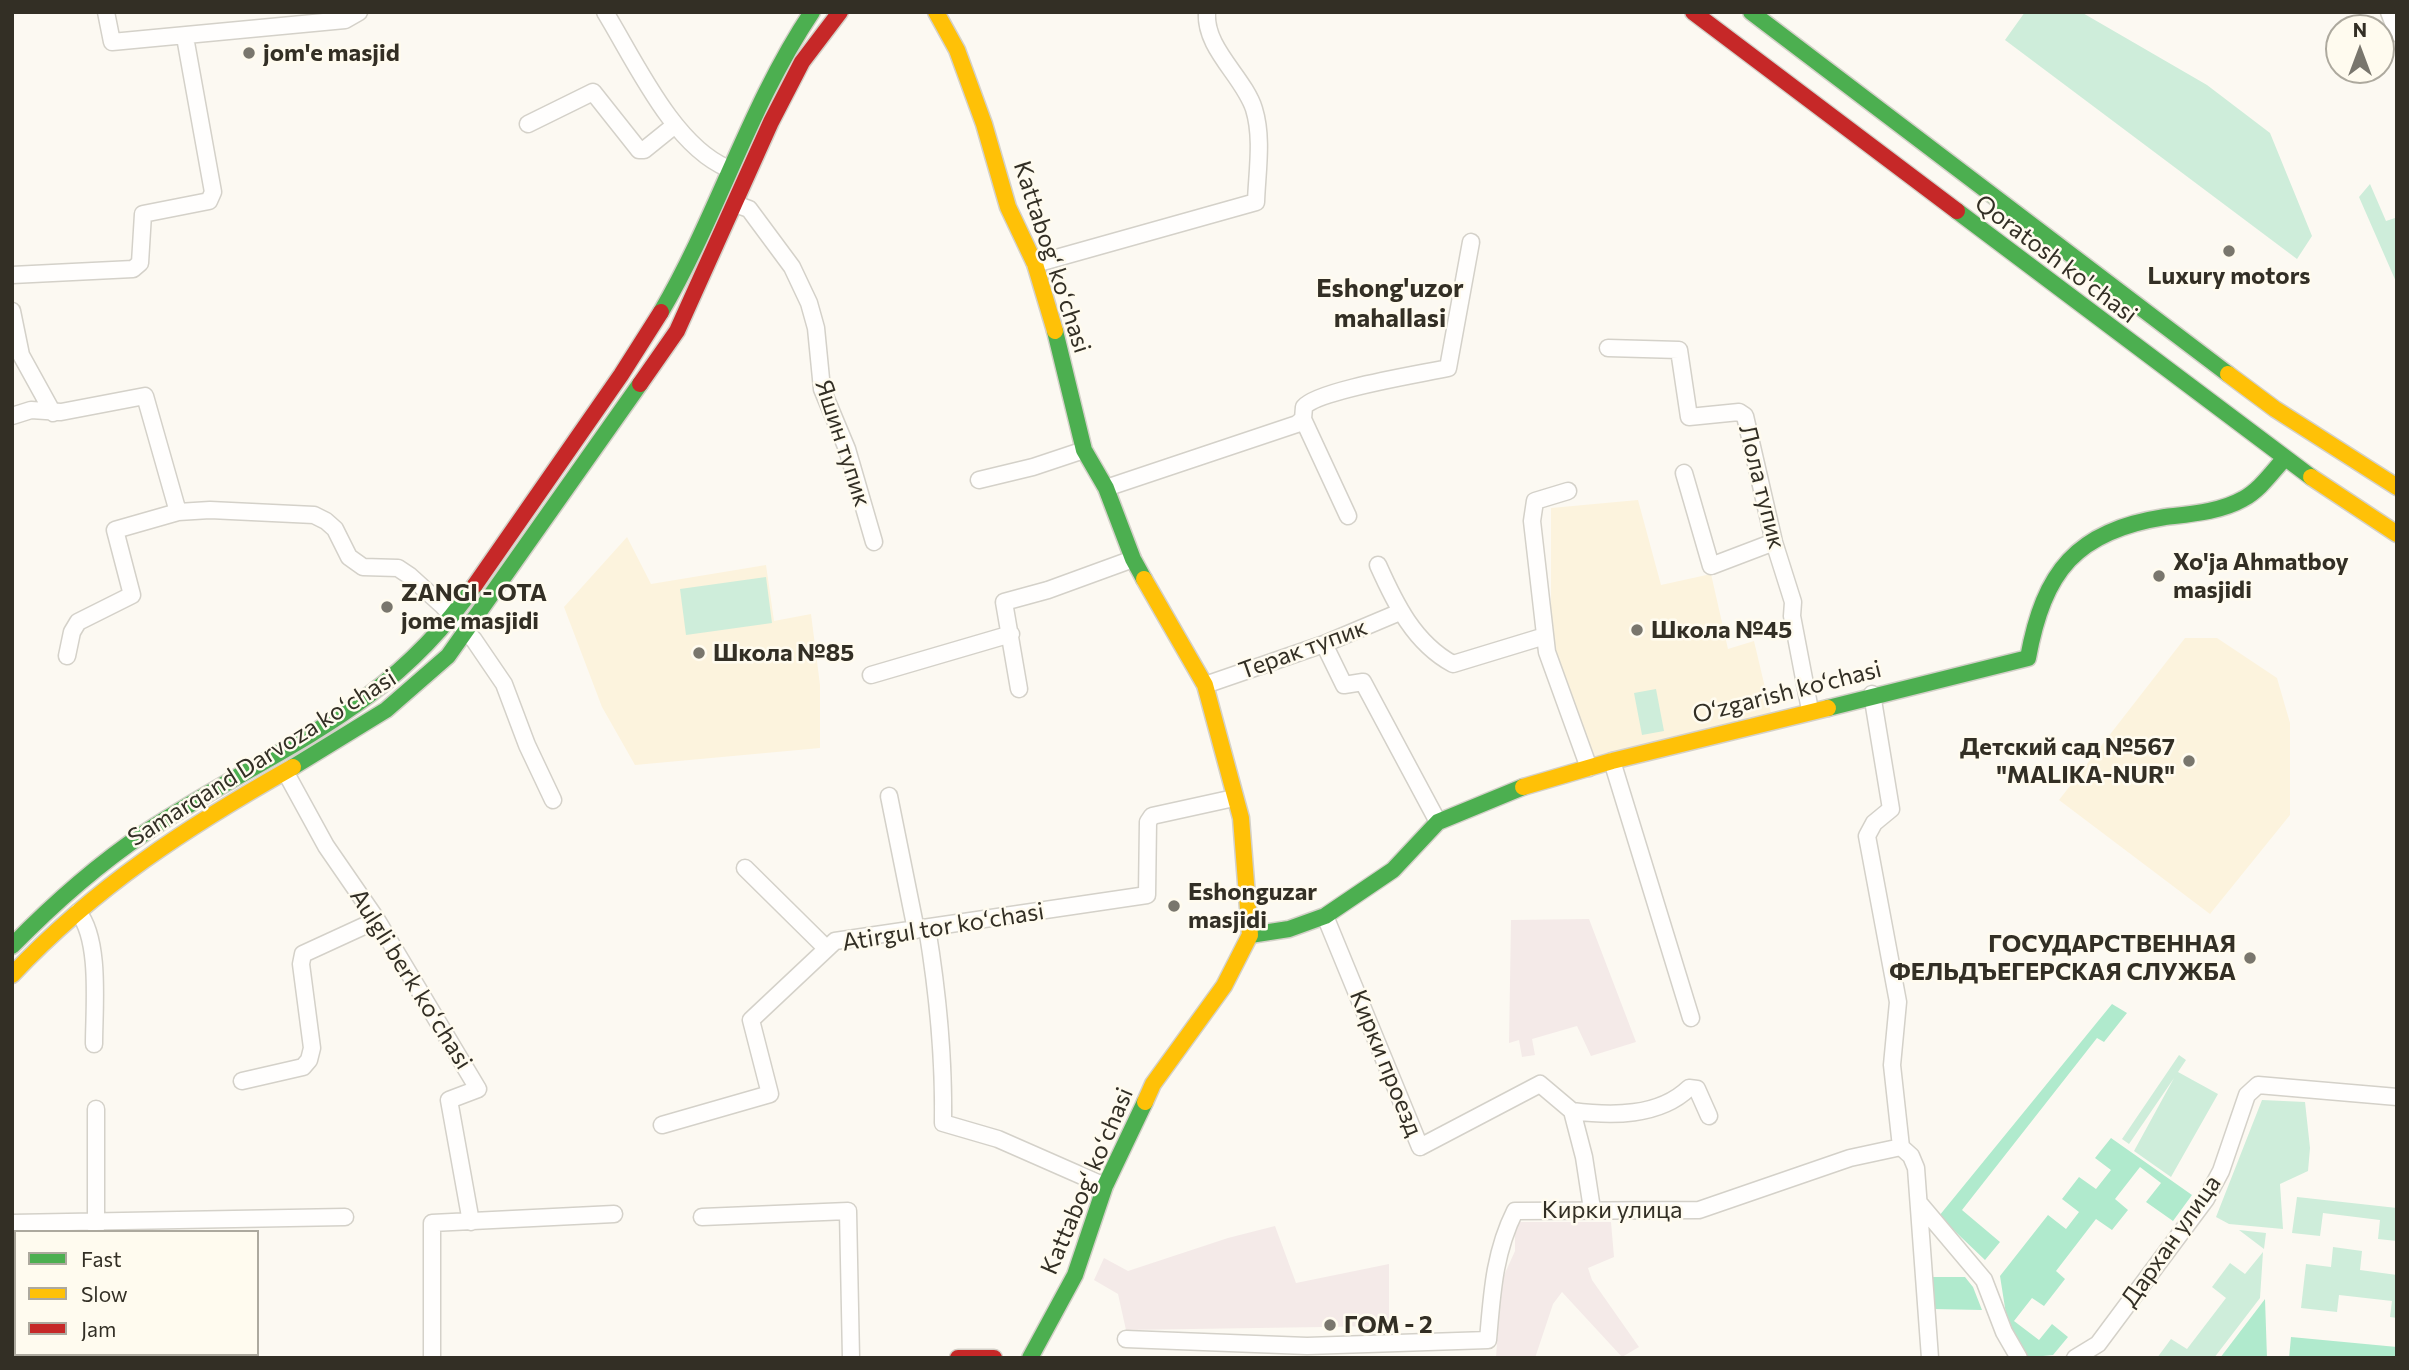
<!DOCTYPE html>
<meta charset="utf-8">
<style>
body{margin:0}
#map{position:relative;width:2409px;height:1370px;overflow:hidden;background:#fcf9f2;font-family:Commissioner,sans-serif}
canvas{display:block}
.frame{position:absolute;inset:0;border:14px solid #332f25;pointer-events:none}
.legend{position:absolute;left:14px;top:1230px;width:245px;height:126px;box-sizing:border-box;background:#fffbef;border:2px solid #ada99e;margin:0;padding:9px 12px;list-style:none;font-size:21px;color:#332f25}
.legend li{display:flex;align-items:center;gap:14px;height:35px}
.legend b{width:35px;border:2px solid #ada99e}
.north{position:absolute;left:2325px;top:14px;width:70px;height:70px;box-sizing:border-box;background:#fffbef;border:2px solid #ada99e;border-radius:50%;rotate:0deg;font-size:19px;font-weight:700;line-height:28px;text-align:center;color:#332f25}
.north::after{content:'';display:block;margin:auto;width:24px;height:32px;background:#79766d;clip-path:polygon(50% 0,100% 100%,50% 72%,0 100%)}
</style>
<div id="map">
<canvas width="2409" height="1370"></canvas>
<div class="frame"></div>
<ul class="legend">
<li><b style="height:9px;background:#4caf50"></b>Fast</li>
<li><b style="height:9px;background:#ffc107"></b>Slow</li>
<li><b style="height:9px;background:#c62828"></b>Jam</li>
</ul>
<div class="north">N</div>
</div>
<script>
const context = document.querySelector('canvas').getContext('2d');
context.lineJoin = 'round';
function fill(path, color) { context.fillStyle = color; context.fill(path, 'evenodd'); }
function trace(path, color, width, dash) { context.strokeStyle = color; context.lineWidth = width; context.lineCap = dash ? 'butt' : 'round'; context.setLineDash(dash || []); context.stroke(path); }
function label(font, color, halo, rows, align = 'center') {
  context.font = font + ' Commissioner,sans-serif'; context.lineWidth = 5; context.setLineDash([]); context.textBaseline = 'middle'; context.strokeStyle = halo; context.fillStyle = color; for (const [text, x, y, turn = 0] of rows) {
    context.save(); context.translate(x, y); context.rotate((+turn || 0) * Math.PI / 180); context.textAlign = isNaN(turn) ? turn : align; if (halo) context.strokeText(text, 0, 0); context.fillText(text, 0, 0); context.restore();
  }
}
fill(new Path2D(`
 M1638,500L1661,585L1711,574L1728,649L1754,641L1771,713L1590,759L1546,645L1551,638V508Z
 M627,537L651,584L766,565L774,621L811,614L820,685V748L635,765L602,707L564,607Z
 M2185,638H2217L2277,678L2290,723V815L2210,914L2059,800Z`), '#fcf3dd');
fill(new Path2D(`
 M1589,919L1636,1042L1591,1056L1577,1026L1532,1039L1535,1055L1522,1057L1519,1040L1509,1043L1511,920Z
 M1515,1222H1611L1614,1257L1588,1268L1592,1280L1639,1347L1622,1357L1562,1292L1553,1304L1535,1358H1496L1501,1282L1515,1251Z
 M1275,1226L1296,1283L1389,1264V1326L1126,1330L1118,1294L1094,1280L1104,1258L1128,1271L1228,1238Z`), '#f4eae8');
fill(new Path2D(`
 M2025,12H2081L2207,85L2270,133L2312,236L2297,259L2005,40Z
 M2370,184L2386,221L2395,218L2397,222V284L2359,197Z
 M766,577L772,623L686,635L680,589Z
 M1656,689L1664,731L1642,735L1634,693Z
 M2179,1055L2186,1060L2178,1072L2218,1094L2171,1177L2134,1151L2174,1078L2129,1144L2122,1139Z
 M2262,1100L2305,1102L2310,1148L2308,1171L2280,1184L2283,1229L2229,1224L2216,1217Z
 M2297,1197L2397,1208V1241L2378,1239L2380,1220L2323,1213L2320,1236L2292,1233Z
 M2239,1230L2266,1233L2264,1249Z
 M2333,1247L2362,1251L2360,1270L2397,1275V1318L2390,1317L2392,1301L2339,1295L2337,1312L2301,1308L2306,1264L2331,1267Z
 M2263,1252L2260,1298L2214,1358H2157L2171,1339L2187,1349L2226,1298L2212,1287L2230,1263L2245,1274Z`), '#ceedda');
fill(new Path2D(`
 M2112,1004L2127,1013L2104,1042L2097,1038L1962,1210L2000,1242L1985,1260L1939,1216Z
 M2111,1138L2192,1195L2173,1221L2146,1202L2161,1183L2140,1167L2115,1199L2128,1210L2112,1230L2096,1219L2056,1271L2065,1279L2044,1306L2032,1298L2014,1321L2039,1340L2052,1324L2068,1337L2053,1355L2023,1358L2011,1346L2000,1276L2048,1215L2066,1229L2079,1212L2062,1199L2079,1177L2096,1189L2111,1170L2095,1158Z
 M1932,1277H1965L1973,1287L1982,1310L1933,1309Z
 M2265,1299L2267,1358H2220Z
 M2291,1337L2397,1347V1358H2289Z`), '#b0eacd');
const street = new Path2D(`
 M106,12L112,42L345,20L359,12
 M605,12C635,61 673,145 727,168
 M2389,12L2397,33
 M528,124L593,92L639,150H644L675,125
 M735,204L749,209L792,267L809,303L816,328L822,389L847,449L874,542
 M1035,264L1256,202C1257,172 1263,138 1254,109C1244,77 1204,48 1207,12
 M12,275L133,269L140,263L143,214L209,201L213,192L185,37
 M12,311L21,355L53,413
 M1608,348L1679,350L1689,417L1739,412L1745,416L1774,542L1793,602L1792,616L1810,710
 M12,416L31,410L61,412L145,396L178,512
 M1303,419L1348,516
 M1684,473L1711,566L1774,542
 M979,480L1033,467L1084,450
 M1106,488L1297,424L1303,419L1304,407C1318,390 1421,374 1448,368L1471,242
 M1568,491L1535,501L1532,521L1547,652L1589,768
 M1378,565C1395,603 1414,643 1453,664L1545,636
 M1324,644L1344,685L1363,682L1438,822
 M67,656L72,632L78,622L132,595L115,530L178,512L210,510L314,515L326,521L335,529L349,557L363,567L398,568L410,576L443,606L474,640L504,684L527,745L553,800
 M871,675L1011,634
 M1205,685L1324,644L1400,612
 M1019,689L1004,602L1048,590L1133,559
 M1872,694L1891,809L1874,823L1867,836L1898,1002L1892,1065L1901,1147
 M1612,761L1691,1018
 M286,773L326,846L377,920L478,1089L449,1100L471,1222
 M889,796L916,930
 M745,868L826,948
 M78,912C101,940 94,1008 94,1044
 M1325,916L1420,1147L1540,1084L1572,1111L1584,1157L1592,1209
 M927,928C938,994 944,1057 943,1123L998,1139L1105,1186
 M242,1081L303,1067L309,1060L312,1048L301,964L303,954L377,920
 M96,1109V1229
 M1572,1111C1611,1116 1659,1117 1689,1088L1697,1089L1709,1116
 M662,1125L770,1094L751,1020L835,941L1147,895L1148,822L1152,816L1234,798
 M1901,1147L1911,1156L1916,1168L1930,1358
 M1919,1203L1984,1280L2004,1332L2019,1358
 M702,1217L848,1211L851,1358
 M12,1223L345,1217
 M1126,1339L1307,1346L1488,1340C1492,1294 1494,1253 1515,1211L1699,1210L1850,1158L1901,1147
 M99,1354V1358
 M432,1358V1223L614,1214
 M2075,1358L2098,1344L2206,1199L2221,1171L2247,1095L2258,1085L2397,1097`);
const fast = new Path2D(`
 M1751,12L2228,374
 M1957,211L2311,477
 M661,312C718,215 749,106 812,12
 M1055,331L1084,450L1106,488L1133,559L1144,579
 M1828,708L2028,658C2044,571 2076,531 2165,517C2190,514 2220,512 2243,499C2260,490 2272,472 2285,458
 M293,767L386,710L448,656L640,384
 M1250,935L1289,929L1325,916L1393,870L1438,822L1523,787
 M12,946C53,904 97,865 146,832C271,749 384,716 475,585
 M1030,1358L1075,1275L1105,1186L1145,1102`);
const slow = new Path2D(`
 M936,12L957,50L984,124L1008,207L1035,264L1055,331
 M2228,374L2275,409L2397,487
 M2311,477L2397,534
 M1144,579L1205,685L1241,818L1250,935L1224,986L1153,1084L1145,1102
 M1523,787L1612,761L1828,708
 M12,975C96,886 187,827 293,767`);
const jam = new Path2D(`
 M1693,12L1957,211
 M640,384L677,331L771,122L802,62L840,12
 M475,585L621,375L661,312
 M958,1358H994`);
trace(street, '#d4d1c9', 19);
trace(fast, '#d4d1c9', 19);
trace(slow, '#d4d1c9', 19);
trace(jam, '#d4d1c9', 19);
trace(street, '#fffefd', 16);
trace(fast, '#4caf50', 16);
trace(slow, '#ffc107', 16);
trace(jam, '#c62828', 16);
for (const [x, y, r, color] of [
 [249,53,7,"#79766d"],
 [2229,251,7,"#79766d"],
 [2159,576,7,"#79766d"],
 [387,607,7,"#79766d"],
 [1637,630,7,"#79766d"],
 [699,653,7,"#79766d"],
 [2189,761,7,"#79766d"],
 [1174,906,7,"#79766d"],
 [2250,958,7,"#79766d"],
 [1330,1325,7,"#79766d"]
]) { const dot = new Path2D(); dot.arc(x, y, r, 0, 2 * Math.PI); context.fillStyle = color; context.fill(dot); trace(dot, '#fffbef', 2.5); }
label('bold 24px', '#332f25', '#fffbef', [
 ["jom'e masjid",263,53],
 ["Luxury motors",2229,276,"center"],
 ["Xo'ja Ahmatboy",2173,562],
 ["masjidi",2173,590],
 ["ZANGI - OTA",401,593],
 ["jome masjidi",401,621],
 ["Школа №45",1651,630],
 ["Школа №85",713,653],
 ["Детский сад №567",2175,747,"right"],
 ["\"MALIKA-NUR\"",2175,775,"right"],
 ["Eshonguzar",1188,892],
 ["masjidi",1188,920],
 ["ГОСУДАРСТВЕННАЯ",2236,944,"right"],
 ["ФЕЛЬДЪЕГЕРСКАЯ СЛУЖБА",2236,972,"right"],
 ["ГОМ - 2",1344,1325]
], 'left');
label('24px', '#332f25', '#fffbef', [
 ["Kattabogʻ koʻchasi",1052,257,72],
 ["Qoratosh ko'chasi",2056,259,37],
 ["Яшин тупик",843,443,72],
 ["Лола тупик",1762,487,76],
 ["Терак тупик",1303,649,-20],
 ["O‘zgarish ko‘chasi",1787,692,-14],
 ["Samarqand Darvoza koʻchasi",262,758,-32],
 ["Atirgul tor koʻchasi",943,927,-9],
 ["Aulgli berk koʻchasi",411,979,58],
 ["Кирки проезд",1386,1063,68],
 ["Kattabogʻ koʻchasi",1087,1181,-67],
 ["Кирки улица",1612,1210],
 ["Дархан улица",2171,1241,-55]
]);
label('bold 26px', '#332f25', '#fffbef', [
 ["Eshong'uzor",1390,288],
 ["mahallasi",1390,318]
]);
</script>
